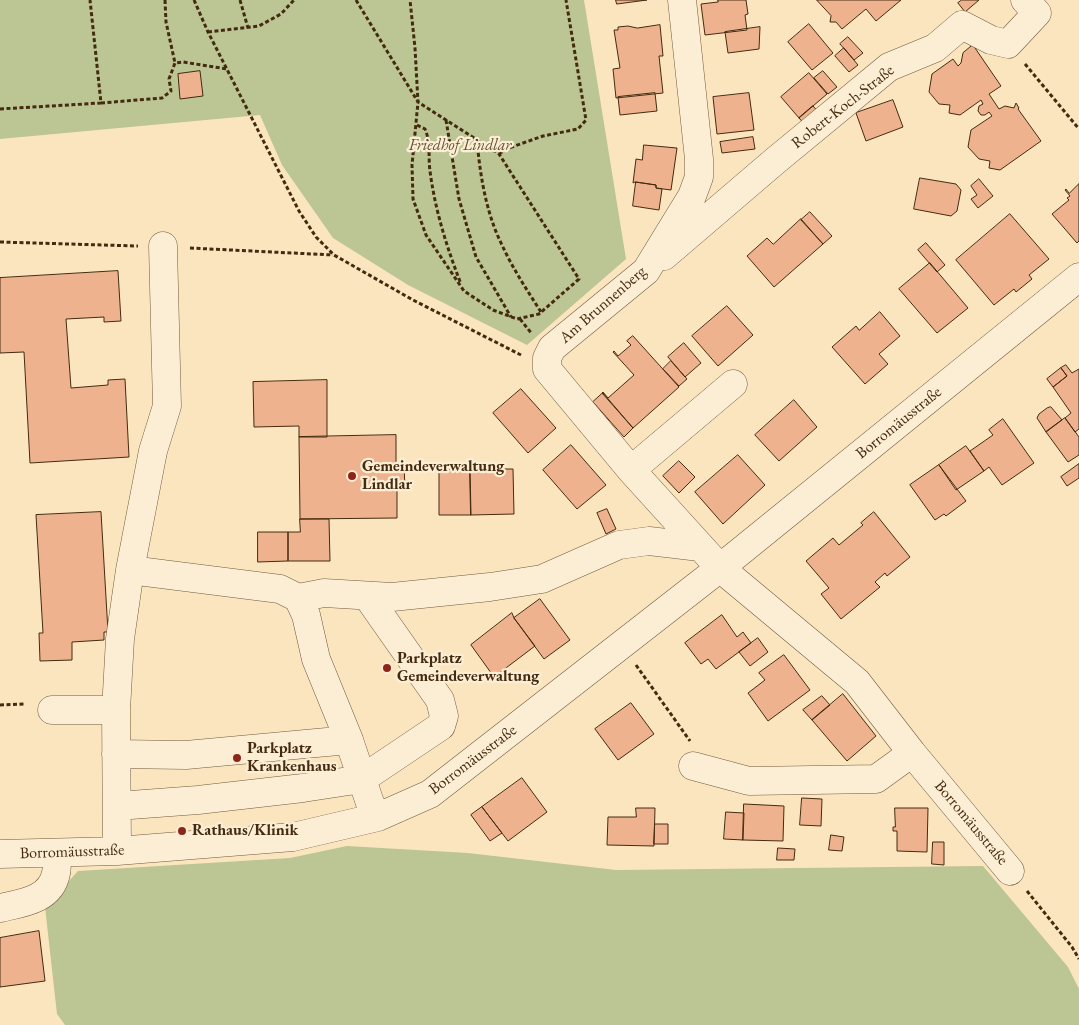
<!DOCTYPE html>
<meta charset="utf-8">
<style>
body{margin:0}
canvas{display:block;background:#fbe5bf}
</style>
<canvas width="1079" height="1025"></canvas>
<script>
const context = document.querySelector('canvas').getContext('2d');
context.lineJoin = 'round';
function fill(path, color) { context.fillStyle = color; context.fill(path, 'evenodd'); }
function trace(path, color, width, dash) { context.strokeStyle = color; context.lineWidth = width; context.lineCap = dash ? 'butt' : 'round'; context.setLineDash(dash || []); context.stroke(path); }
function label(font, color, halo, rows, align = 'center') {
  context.font = font + ' "EB Garamond",serif'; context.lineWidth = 4.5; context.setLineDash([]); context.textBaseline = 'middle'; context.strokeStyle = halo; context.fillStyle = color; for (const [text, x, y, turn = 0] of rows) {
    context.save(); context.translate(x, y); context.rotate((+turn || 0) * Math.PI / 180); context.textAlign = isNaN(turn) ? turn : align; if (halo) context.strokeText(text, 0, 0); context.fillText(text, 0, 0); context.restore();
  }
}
fill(new Path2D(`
 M0,0H584L626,259L527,345L408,285L333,238L282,165L260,115L0,139Z
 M347,846L468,853L616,870L983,866L1068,967L1079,989V1025H65L57,1014L45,907L78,871L290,858Z`), '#bcc594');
const building = new Path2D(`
 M616,0H647L617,4Z
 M718,0H746L748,14L745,15L747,30L705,35L701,4L718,2Z
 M817,0H901L876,21L866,9L842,29L836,22H830L831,16Z
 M962,0H979L965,12L958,3Z
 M809,24L833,53L812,70L788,42Z
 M660,25L663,56H659L663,93L616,98L613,69L620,68L614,30H618V27L628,26L637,28Z
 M760,27L759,49L728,53L725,32Z
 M848,37L863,53L854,60L840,44Z
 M973,45L1001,86L989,94L999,109L1005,106L1014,108L1016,103L1019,108L1018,109L1041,141L1000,170L989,168L990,161L979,159L968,147L971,130L992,116L989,112L985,115H981L978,111L979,106L983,104L981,100L960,115L949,113L950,105L939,104L929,92L932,74L953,59L958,66L961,63L963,53Z
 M844,48L858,65L849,72L835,56Z
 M200,71L203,96L180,99L178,74Z
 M823,71L837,87L828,94L814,78Z
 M809,73L827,94L799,118L781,97Z
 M655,93L657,111L620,115L618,97Z
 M749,93L754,130L717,134L713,97Z
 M893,100L903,127L866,141L856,113Z
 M813,106L821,115L807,127L799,118Z
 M753,137L755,149L722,153L720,142Z
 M644,145L677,148L671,190L656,188V185L635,182L633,183L636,159L642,160Z
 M920,178L956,184L961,190L957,211L951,216L914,209Z
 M979,179L993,196L978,208L971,199L977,195L971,186Z
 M636,182L656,185V188L662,189L659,210L633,206Z
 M1079,184V241L1077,243L1052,214L1069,200L1067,198L1070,196L1065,190L1066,189L1069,193Z
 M810,212L832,236L823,244L801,220Z
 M1010,214L1049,259L1029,275L1032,279L1016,292L1014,289L994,305L956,260Z
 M801,219L823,244L774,287L747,256L767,238L773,244Z
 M926,243L945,265L937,272L918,250Z
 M930,263L968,308L937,333L899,289Z
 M118,271L121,321L104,322V317L66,319L71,388L108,385V380L125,379L129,457L30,463L24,352L0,353V278Z
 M727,306L753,335L718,366L692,336Z
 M880,312L900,336L879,354L888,364L865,384L832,347L856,326L859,330Z
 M633,336L679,387L633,428L602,393L603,392L608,398L634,375L613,352L614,351L618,356L631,345L627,341Z
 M684,343L701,363L685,377L668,357Z
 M671,361L687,379L679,386L663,369Z
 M1066,365L1072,373L1079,369V429L1075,432L1065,418L1071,413L1053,387L1067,376L1061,368Z
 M1061,368L1067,376L1053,387L1047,379Z
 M327,380V437H299V426L254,427L253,382Z
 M521,389L556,428L528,453L493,413Z
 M603,393L633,428L624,437L593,402Z
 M794,400L817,427L779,461L755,435Z
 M1051,407L1062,420L1046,432L1037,418L1039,414L1047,408Z
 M1065,418L1079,437V455L1068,462L1046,432Z
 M1003,419L1034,463L1002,485L989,467L984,471L970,451L993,435L989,430Z
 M396,435V463H404L405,490H397V518L300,519L299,437Z
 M571,445L606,485L577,509L543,470Z
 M966,446L984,471L956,490L939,465Z
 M738,455L765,485L723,524L695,492Z
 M679,461L695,477L679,493L663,476Z
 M1079,464V478L1067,486L1061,477Z
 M939,465L966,501L946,516L944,514L935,520L910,485Z
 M470,469H513L514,514L471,515Z
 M470,469L471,515H439V470Z
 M607,509L616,529L606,534L597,513Z
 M101,512L108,632H104V640L72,642V660L40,661L39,633H43L36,515Z
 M874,512L910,557L887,576L885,573L875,582L880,587L841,619L821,594L829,588L806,561L833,538L839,545L863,525L861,523Z
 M300,519H329L330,561H288V532H300Z
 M258,532H288V561L258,562Z
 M540,599L570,640L544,659L514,618Z
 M512,613L514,618L535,646L494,677L471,645Z
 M722,615L737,637L743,632L751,643L716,669L708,659L701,664L685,643Z
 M758,638L768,652L750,666L739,652Z
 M784,655L810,690L768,721L748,693L765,680L759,673Z
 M843,694L876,736L847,761L812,720Z
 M822,696L830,705L812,720L803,710Z
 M631,703L654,734L618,760L595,729Z
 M522,778L547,812L508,841L482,807Z
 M802,798L822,799L821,826L800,825Z
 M744,804L784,806L783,841L743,840Z
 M482,807L502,833L490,841L471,815Z
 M636,808H655L654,846L607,845L608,817H636Z
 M895,808H928L927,852L897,851V831H893V827H895Z
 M726,812L744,813L743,840L724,839Z
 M655,824H668V844H654Z
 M831,835L844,837L842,851L829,850Z
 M933,842H944V865L932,864Z
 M778,848L795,849L794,860H777Z
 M39,931L45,981L0,987V938Z`);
fill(building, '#eeb28f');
trace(building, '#442b10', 1);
const minor = new Path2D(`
 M682,0L699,159V177L692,196L646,271L552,348L547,358V369L631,470L720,568L857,682L912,753L1010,871
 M664,256L775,161L889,67L935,48L962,25L991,40L1008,44L1037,13L1025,0
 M631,470L733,384
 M130,570L280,589L298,598L306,615L316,659L349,740L370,803L378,817
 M298,598L324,593L392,597L490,587L542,579L619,545L649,541L700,547
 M52,710H116
 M116,754L186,755L349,740
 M693,766L749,781L876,779L912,753
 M117,806L198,800L303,788L362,779L441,726L444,716L440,700L367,596
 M117,851L116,710L120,639L130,570L153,451L167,406L163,246
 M0,854L117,851L293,837L378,817L430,794L720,568L1079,277
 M0,908C22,903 51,900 56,873C58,867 56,860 56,853`);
trace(minor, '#725a3c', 29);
trace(new Path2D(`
 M165,0L166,22L175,63
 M194,0L208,32L299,211L316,237L334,255L413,300L521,355
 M240,0L248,28
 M356,0L418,102L499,154L579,279L539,314L517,319L493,310L464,291L426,235L413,199L412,165L418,102L415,48L410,0
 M208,32L259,26L281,14L294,0
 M1025,64L1079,129
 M101,103L162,98L171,91L169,79L175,63L183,62L227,69
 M0,109L101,103L90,0
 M446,120L459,199L476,257L511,317
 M417,125L425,129C431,143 428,157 430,171C435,210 447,248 461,284
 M477,140C480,175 486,213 502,245C513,269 527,290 541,312
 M499,154L506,149L543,136L578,129L586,120L566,0
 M0,242L138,246
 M190,248L333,255
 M520,319L532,334
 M636,665L690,741
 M0,705L26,704
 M1027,891L1072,947L1079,959`), '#442b10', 3, [4, 2.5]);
trace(minor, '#fceed5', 28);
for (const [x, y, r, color] of [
 [352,476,5,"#8f2418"],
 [387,668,5,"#8f2418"],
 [237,758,5,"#8f2418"],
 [182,831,5,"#8f2418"]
]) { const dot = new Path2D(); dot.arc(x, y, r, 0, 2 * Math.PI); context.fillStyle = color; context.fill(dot); trace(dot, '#fceed5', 2); }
label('16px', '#442b10', '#fceed5', [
 ["Robert-Koch-Straße",843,107,-38],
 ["Am Brunnenberg",603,305,-41],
 ["Borromäusstraße",899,423,-39],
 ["Borromäusstraße",473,760,-37],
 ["Borromäusstraße",971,823,50],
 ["Borromäusstraße",72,852,-2]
]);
label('italic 16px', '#625231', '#fceed5', [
 ["Friedhof Lindlar",460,146]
]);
label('bold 16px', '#442b10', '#fceed5', [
 ["Gemeindeverwaltung",362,467],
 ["Lindlar",362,485],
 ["Parkplatz",397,659],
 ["Gemeindeverwaltung",397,677],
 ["Parkplatz",247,749],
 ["Krankenhaus",247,767],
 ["Rathaus/Klinik",192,831]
], 'left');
</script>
